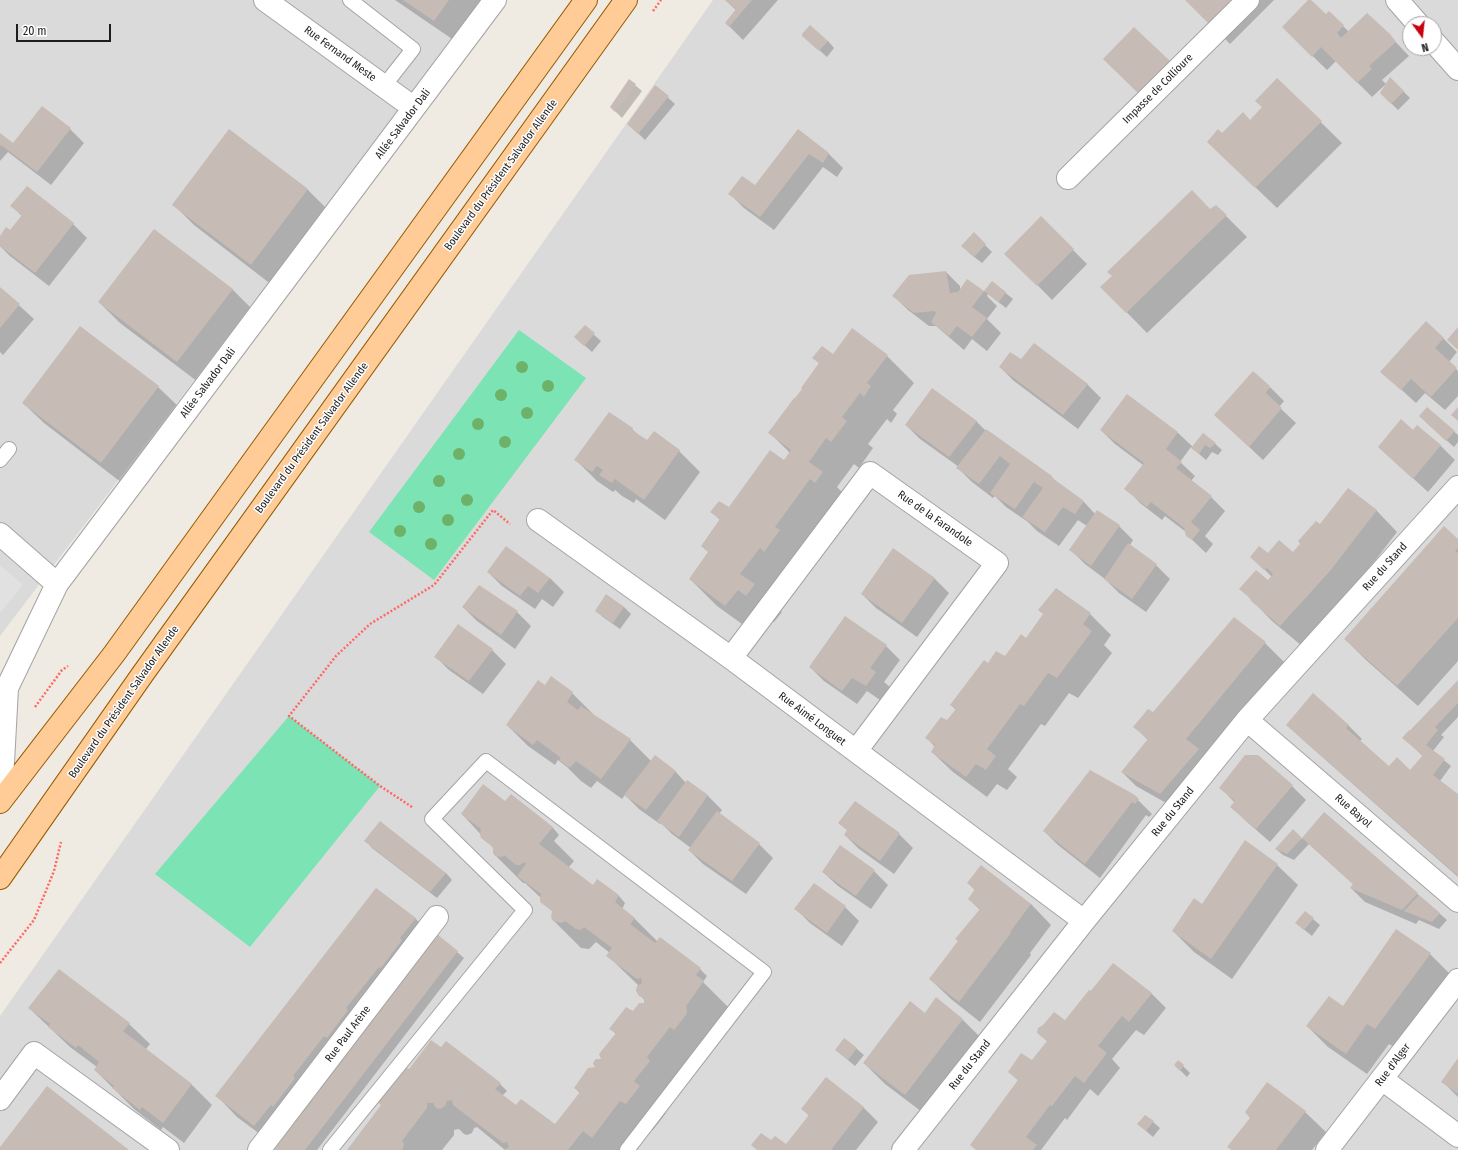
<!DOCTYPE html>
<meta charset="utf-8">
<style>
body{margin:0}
#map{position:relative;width:1458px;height:1150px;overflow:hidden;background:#efeae2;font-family:"Fira Sans Condensed",sans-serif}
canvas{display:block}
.north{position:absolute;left:1402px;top:16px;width:40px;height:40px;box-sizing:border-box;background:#fff;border:1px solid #a5a5a5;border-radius:50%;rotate:165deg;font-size:11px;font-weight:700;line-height:16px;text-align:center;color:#1d1d1d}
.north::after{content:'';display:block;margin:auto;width:14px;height:18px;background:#ca000e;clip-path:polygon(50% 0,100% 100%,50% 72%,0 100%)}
.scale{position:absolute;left:16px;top:24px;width:95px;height:18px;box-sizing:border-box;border:2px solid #1d1d1d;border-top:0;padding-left:5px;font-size:12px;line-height:14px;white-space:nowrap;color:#1d1d1d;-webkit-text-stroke:3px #fff;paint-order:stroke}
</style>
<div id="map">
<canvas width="1458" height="1150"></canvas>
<div class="north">N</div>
<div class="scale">20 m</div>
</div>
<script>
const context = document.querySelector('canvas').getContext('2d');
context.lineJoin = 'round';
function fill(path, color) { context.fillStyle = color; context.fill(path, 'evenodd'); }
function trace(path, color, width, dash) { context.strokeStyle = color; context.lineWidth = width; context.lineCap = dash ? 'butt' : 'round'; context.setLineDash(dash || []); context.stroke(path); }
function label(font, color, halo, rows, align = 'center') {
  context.font = font + ' "Fira Sans Condensed",sans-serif'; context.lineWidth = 3; context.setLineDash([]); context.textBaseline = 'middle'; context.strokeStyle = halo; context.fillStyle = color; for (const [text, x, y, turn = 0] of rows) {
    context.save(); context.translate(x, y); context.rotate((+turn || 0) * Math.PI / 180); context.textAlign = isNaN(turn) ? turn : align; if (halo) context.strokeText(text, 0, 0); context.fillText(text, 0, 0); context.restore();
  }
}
fill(new Path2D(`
 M0,0H483L0,636Z
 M713,0H1458V1150H0V1016ZM1410,24H1434V48H1410Z`), '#dbdada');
fill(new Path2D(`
 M519,330L586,378L434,580L369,532Z
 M289,716L380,786L250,947L155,874Z`), '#7be3b4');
fill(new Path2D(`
 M0,565L23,585L0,613Z`), '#e1e1e1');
fill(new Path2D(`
 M395,0H484L455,41Z
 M725,0H778L743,40L726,23L736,10Z
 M1186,0H1274L1230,44Z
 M1310,0L1326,15L1329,12L1349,32L1389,35L1409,56L1382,80L1386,84L1372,97L1336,61L1327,70L1283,27Z
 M828,41L834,48L827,57L810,42Z
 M1390,78L1410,98L1398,110L1381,93Z
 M1277,79L1342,143L1277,208L1229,162L1222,134L1251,121L1263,107Z
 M635,85L642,91L622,118L611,107Z
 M655,86L675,104L645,140L635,130Z
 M70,129L84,143L51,185L8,152L0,161V134L14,145Z
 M229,130L308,190L328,210L272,285L194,225L173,204Z
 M798,130L829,154L843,168L837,177L823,167L774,230L744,208L730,194L755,187Z
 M12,206L73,224L87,238L49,286L10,256L0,246V237L11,232L22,216Z
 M1216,206L1247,237L1147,333L1102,287Z
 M1041,218L1087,264L1052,300L1006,253Z
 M974,234L992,252L982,263L969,253Z
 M946,272L960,286V290L968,280L984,292L992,282L1013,299L1006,308L988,294L987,296L997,306L987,319L1001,333L987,351L972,339L964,350L936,326H929L908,310L894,296Z
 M0,288L34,319L3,355L0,352Z
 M232,289L253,310L198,382L120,323L99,302Z
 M585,327L601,341L592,352L583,344Z
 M1443,338L1457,352L1449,362L1458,371V396L1445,410L1425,393L1416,403L1382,372Z
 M833,356H887L914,383L893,410L897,414L891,423L887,419L868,444L873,448L859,468L854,464L837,487L850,500L769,599L782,612L774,622L765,616L753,632L717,606L690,579L709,552L720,520L712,512L729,509L784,462L790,453L769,432L795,400L820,364L814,358Z
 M1000,367L1087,384L1101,398L1078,429L1014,381Z
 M158,387L179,407L122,483L44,423L23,403Z
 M1270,387L1284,401L1279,407L1296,423L1263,460L1230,429Z
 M1127,395L1178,433L1193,447L1204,434L1222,450L1218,455L1212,452L1206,460L1191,447L1180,462L1195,476L1191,481L1211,497L1225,511L1205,536L1213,544L1206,553L1187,535L1186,532L1165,516L1162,520L1140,503L1126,488L1143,465L1115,444L1101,430Z
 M1427,408L1458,435V442L1454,447L1427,423Z
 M976,421L986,431L1051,476L1058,484L1084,502L1095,514L1097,512L1119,526L1133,540L1130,545L1156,565L1170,579L1146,612L1119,593L1105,579L1085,564L1071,550L1087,526L1078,520L1059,546L1037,531L1028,522L1006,507L995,496L993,498L972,482L958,468L959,467L920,439L906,425Z
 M1418,427L1441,446L1455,460L1428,492L1379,447L1413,432Z
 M632,429L639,436L647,441L679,451L700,472L665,520L636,499L634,503L622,496L615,490L613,492L597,481L576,460Z
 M1349,489L1377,511L1397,532L1351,592L1302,646L1272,621L1241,589L1268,582L1272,577L1252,557L1293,553L1321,525Z
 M1458,540V661L1418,706L1366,660L1345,639Z
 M893,549L935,579L949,593L917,637L876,608L862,594Z
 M488,572L550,578L564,592L553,607L542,599L535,609L502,586Z
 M479,586L517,612L531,626L515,649L477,621L463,607Z
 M1056,590L1090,614L1111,635L1104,645L1112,653L1078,698L1069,693L1045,726L1041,724L1008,769L1017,777L1007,790L997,784L987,797L953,772L932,752L935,747L927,738L947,722L956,710L951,705L988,664L1005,657L1027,639L1044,615Z
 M606,595L624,607L631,614L620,629L603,617L596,611Z
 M1265,643L1286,664L1175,808L1136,786L1122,772L1148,740L1135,727L1157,718Z
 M886,646L900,660L884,682L890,687L880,700L867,691L857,704L824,681L810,667Z
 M492,650L506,664L483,694L449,670L435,656Z
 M551,678L572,693L593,714L592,715L630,740L651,761L675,771L686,783L688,781L708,796L722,810L719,814L759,844L773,858L746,894L703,864L689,850L691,848L672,834L661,823L660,824L639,809L625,795L622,799L597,781L591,788L581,781L567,767L558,760L555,765L528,746L507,725L545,686Z
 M1458,681V717L1441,735L1444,737L1433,751L1451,766L1440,781L1458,795V877L1302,739L1288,725H1348L1362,739L1360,741L1389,767L1410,772L1423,756L1403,738Z
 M1292,786L1306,800L1270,842L1246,821L1232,807L1235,803L1220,787Z
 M511,795L553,828L559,835L554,841L574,861L568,868L596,889L597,880L619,896L625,903L622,909L634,918L657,941L700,969L707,976L703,982L730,1009L661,1108L666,1113L653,1130L647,1127L629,1150H505L477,1127L474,1128L472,1133L467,1135L464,1134L459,1129L454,1130V1135L442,1150H348L409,1071L500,1084L507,1091L502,1096L520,1110L555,1126L580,1093L575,1088L602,1060L616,1034L611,1029L645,1004V1001L637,991L638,985L608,956L610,953L596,942L589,949L581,948L554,921L553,912L541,901V898L525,883H523L496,856V851L462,814L509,805Z
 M1138,800L1152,814L1149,817L1146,815L1100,878L1058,845L1044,831Z
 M1325,813L1447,920L1439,929L1419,920L1416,924L1365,902L1351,888L1354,885L1309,844L1294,860L1283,855L1276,849L1293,831L1302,839Z
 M839,822L899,834L913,848L894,874L859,849L845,835L848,831Z
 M366,841L446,873L452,880L437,898L372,848Z
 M1277,865L1298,885L1232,979L1194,952L1173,931L1202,905Z
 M874,871L888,885L871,909L838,886L823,872Z
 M968,883L1031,904L1051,925L1030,953L1031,955L980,1022L951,999L930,979L959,941L980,910L969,899L976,891Z
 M845,907L859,921L842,946L810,923L796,909Z
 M415,918L436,940L457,952L464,958L317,1150H276L296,1124L294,1122L276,1146L237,1117L217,1096ZM320,1089L321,1090L315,1099L313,1098Z
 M1313,919L1320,925L1312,936L1296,923Z
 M1430,954L1451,975L1397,1049L1389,1044L1367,1074L1328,1047L1307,1026L1343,1007Z
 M1114,964L1152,994L1166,1008L1144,1035L1136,1030L1112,1059L1120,1068L1098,1096L1090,1089L1067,1120L1065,1118L1041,1150H976L1019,1081L1009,1072L1032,1062L1048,1042L1038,1033L1065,1021Z
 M936,999L963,1020L983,1040L926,1115L885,1084L864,1063L925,1014Z
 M29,1008L129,1024L150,1044L146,1049L192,1085L212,1105L184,1143L163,1127L161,1130L134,1109L95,1070L97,1067L70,1047Z
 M845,1039L864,1055L855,1066L836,1050Z
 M1458,1060V1097L1443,1082Z
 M1175,1065L1183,1066L1190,1073L1187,1077Z
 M826,1078L864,1108L878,1122L856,1150H757L771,1142L786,1146L809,1116L803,1109Z
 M1305,1112L1326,1132L1312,1150H1232L1228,1147Z
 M1153,1122L1160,1128L1153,1137L1138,1124Z`), '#0003');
fill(new Path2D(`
 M403,0H449L434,21Z
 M725,0H752L729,27L725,23L736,9Z
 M1185,0H1233L1209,24Z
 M1308,0H1311L1326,14L1329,11L1344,25L1337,33L1341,38L1367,13L1390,34L1396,42L1369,66L1372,69L1357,83L1321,47L1312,57L1282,27Z
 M810,25L828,41L819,51L802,36V34Z
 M1134,27L1171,62L1139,94L1103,59Z
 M1390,77L1404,91L1391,104L1380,93Z
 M1277,78L1322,121L1255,188L1207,142L1218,129L1222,133L1243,112L1250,120L1262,107L1255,101Z
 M629,79L636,84L615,112L610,107Z
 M655,85L669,96L638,134L627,124Z
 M42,106L71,128L37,172L1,145L0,146V133L13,143Z
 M229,129L308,189L251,265L172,205Z
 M798,129L829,153L823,163L809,154L760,217L728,194L742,176L755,185Z
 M27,186L74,223L35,273L0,246V236L6,227L10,230L22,215L10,206Z
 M1192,190L1210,209L1216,205L1227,215L1126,313L1100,287L1112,276L1107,272Z
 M1041,216L1074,249L1037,286L1004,254Z
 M154,229L233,289L177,362L98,302Z
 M974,232L986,244L974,257L961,246Z
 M946,271L950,293L958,292L967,279L984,291L972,307L987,318L972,337L957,326L949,336L931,322L936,313L934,311L914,313L892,296L909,275Z
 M992,281L1006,292L999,302L984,291Z
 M0,287L20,304L0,328Z
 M1426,321L1444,338L1435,348L1457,368L1431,397L1411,379L1401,390L1380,372Z
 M585,325L595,333L584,346L574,337Z
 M80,326L159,386L101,463L22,403Z
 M1458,327V350L1447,340Z
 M852,328L888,355L867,383L871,386L864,397L860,393L842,417L847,421L831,442L826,438L809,462L823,472L815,483L810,479L775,527L780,530L764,552L760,548L740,574L755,584L746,596L738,590L725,606L689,579L708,552L701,546L720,519L710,512L719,501L729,507L770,450L784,460L791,450L768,433L794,398H795L802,389L801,388L819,363L812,358L822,346L833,354Z
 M1034,343L1088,384L1063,415L999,367L1010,352L1021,359Z
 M1253,371L1270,386L1266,393L1282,408L1249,447L1214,415Z
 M932,388L977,421L949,457L905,425Z
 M1127,394L1178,432L1166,449L1182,462L1176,468L1212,496L1191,522L1200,530L1192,540L1186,536L1184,528L1151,502L1147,507L1124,489L1144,463L1100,430Z
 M1427,407L1455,431L1446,441L1419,416Z
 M1458,407V421L1451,415Z
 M609,412L633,428L632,430L647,440L654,431L680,450L644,500L615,479L612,483L599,475L603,470L597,466L592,472L574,460Z
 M1401,419L1413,430L1417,425L1441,445L1413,479L1378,447Z
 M986,429L1052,476L1051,477L1084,501L1075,514L1063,507L1045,532L1022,517L1043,488L1034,482L1015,509L990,493L1010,464L1000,456L979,484L956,468Z
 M1203,433L1216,443L1210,448L1205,445L1199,454L1191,448Z
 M1348,488L1377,510L1330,571L1280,626L1250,600L1251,599L1239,589L1256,570L1268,580L1273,574L1267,568L1264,570L1250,557L1259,546L1268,553L1279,540L1293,552L1300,544L1298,541L1316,521L1320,524Z
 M1097,510L1120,525L1091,566L1069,550Z
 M1444,526L1458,539V548L1455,551L1458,553V618L1397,686L1344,639Z
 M1128,543L1157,564L1132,599L1104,579Z
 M506,546L550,578L538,593L528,586L520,596L487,572Z
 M893,548L935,578L902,623L861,594Z
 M479,585L518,611L501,635L462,607Z
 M1056,588L1091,613L1083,624L1092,631L1057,678L1048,673L1024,706L1020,704L987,749L996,756L986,770L976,764L966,777L931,752L935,745L925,738L941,717L947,720L956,709L950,705L984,660L988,663L996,651L1005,656L1021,634L1026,638L1043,614L1038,610Z
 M606,594L624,607L613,623L595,611Z
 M845,616L887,645L870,668L876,672L866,686L852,678L842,691L809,667Z
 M1234,617L1266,642L1186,739L1199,749L1160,794L1121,772L1148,739L1133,727L1148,709L1153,712Z
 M458,624L493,649L469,681L434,657Z
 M551,676L573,692L567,702L578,710L581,706L631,739L601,779L576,761L570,768L559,760L561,758L537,740L533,745L506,725L538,680L545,685Z
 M1458,680V703L1435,727L1438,730L1426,745L1445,759L1433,775L1458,794V876L1286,725L1313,693L1349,725L1346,728L1389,766L1397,757L1410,770L1423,755L1402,738L1409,730L1410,731Z
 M655,755L676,771L646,810L624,795Z
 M1245,755H1258L1293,785L1256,829L1230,807L1235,801L1219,788Z
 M1090,770L1135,795L1139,799L1135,804L1132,802L1085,864L1043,831Z
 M687,780L708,795L679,837L657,821Z
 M483,784L505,801L511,794L553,827L539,844L593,885L597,879L619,895L615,902L635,918L630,924L655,943L660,937L701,968L696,975L704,981L686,1006L687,1011L686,1015L674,1030L670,1027L647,1057L650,1061L634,1081L640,1086L626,1104L620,1101L592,1138L583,1131L568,1150H503L509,1147L507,1142L503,1143L453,1105L452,1100L447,1101L445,1106L440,1109L436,1108L433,1103H427V1108L402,1141L404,1144L402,1150H347L381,1105L375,1100L402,1065L409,1069L431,1040L441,1047L446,1041L501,1083L495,1089L516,1105L521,1099L555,1124L580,1092L574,1088L588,1068L595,1067L593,1064L594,1061L596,1059H601L599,1054L616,1033L609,1029L626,1007L633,1011L639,1003H644V998L639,996L636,991L637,986L642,983L641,978L637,979L606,956L612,948L584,927L581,930L576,929L565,921L562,923L553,921L551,917L552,911L540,902V898L541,894L517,876L526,864L524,862L520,865H516L504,855L502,857L495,856L493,853V847L481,838L480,834L481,829L461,814Z
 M855,801L900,833L880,861L844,835L847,830L838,823Z
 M717,811L760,843L732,881L688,850Z
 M1324,812L1418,893L1402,910L1350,888L1353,884L1302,838Z
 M380,821L446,873L430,892L364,841Z
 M1293,829L1302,838L1287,854L1275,849Z
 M1245,840L1278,864L1211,959L1172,931L1194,898L1202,904Z
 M840,845L875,870L856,896L822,872Z
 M981,865L1031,904L1010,932L1011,933L959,1002L929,979L958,941L955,939L980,909L968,899L975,889L967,883Z
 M814,883L846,906L827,933L794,909Z
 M376,888L416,918L400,938L402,940L381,968L379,967L346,1008L348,1010L327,1038L324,1036L293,1076L295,1078L273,1107L271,1105L254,1126L215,1096Z
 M1419,895L1440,913L1432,922L1404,911Z
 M1305,911L1314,918L1304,930L1295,923Z
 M1396,929L1431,953L1375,1029L1367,1024L1346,1054L1306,1026L1329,996L1343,1006Z
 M438,935L458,951L305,1150H274Z
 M1113,963L1152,993L1129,1022L1122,1016L1098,1046L1107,1053L1084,1083L1075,1076L1052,1106L1050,1105L1026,1137L1037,1145L1033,1150H976L970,1145L1018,1080L1008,1072L1021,1053L1032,1060L1047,1041L1037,1033L1038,1028L1043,1025L1054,1012L1065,1020L1089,990L1091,991Z
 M59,969L130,1023L123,1031L192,1084L163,1123L142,1107L140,1110L112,1088L114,1086L94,1070L99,1062L78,1045L76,1048L48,1027L50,1024L28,1008Z
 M936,997L963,1019L905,1095L863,1063L910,1001L925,1013Z
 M844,1038L857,1048L848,1060L835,1050Z
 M1458,1058V1094L1441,1082Z
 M1178,1060L1184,1065L1180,1071L1174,1065Z
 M826,1077L864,1107L831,1150H757L751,1145L761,1133L771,1140L775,1136L786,1144L809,1115L801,1109Z
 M1267,1082L1306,1111L1276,1150H1232L1227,1147L1250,1118L1245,1112Z
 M47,1086L129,1150H0V1147Z
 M1145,1115L1154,1121L1146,1131L1137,1124Z`), '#c7bbb5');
const service = new Path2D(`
 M350,0L413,49L384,86
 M0,460L9,449
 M330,1150L525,910L432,819L486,761L764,972L627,1150`);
const minor = new Path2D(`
 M265,0L414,108
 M1397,0L1418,24
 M1434,42L1458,69
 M1068,178L1248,0
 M538,520L731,658L1084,921
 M0,534L57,584
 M731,658L870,473L997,563L856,751
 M1247,720L1458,901
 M1,800L7,688L57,584L495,0
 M1382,1079L1458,1136
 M0,1099L34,1053L168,1150
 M259,1150L437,917
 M903,1150L1084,921L1247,720L1458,487
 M1327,1150L1458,980`);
const primary = new Path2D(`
 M0,802L114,654L586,0
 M0,878L142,675L626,0`);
trace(service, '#a4a4a4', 16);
trace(minor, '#a4a4a4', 24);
trace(primary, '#965a00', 24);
trace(new Path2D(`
 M653,11L661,0
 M35,707L62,670L68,666
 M412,807L380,786L289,716L336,656L370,624L434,585L493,510L510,524
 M0,963L34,920L54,871L61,842`), '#ff6863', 2.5, [2, 2]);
trace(service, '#fff', 14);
trace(minor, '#fff', 22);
trace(primary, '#ffcb97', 22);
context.fillStyle = '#6eb169';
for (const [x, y] of [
 [522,367],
 [548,386],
 [501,395],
 [527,413],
 [478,424],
 [505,442],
 [459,454],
 [439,481],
 [467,500],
 [419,507],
 [448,520],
 [400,531],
 [431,544]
]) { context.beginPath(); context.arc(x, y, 6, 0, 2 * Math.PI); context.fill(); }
label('11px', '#1d1d1d', '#fff', [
 ["Rue Fernand Meste",340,54,36],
 ["Impasse de Collioure",1158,89,-45],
 ["Allée Salvador Dali",403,124,-53],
 ["Boulevard du Président Salvador Allende",501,175,-54],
 ["Allée Salvador Dali",208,383,-53],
 ["Boulevard du Président Salvador Allende",312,438,-54],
 ["Rue de la Farandole",935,519,35],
 ["Rue du Stand",1385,567,-48],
 ["Boulevard du Président Salvador Allende",124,702,-55],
 ["Rue Aimé Longuet",812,719,37],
 ["Rue Bayol",1353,811,41],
 ["Rue du Stand",1173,812,-51],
 ["Rue Paul Arène",348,1034,-53],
 ["Rue du Stand",970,1065,-52],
 ["Rue d'Alger",1393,1065,-53]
]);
</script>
